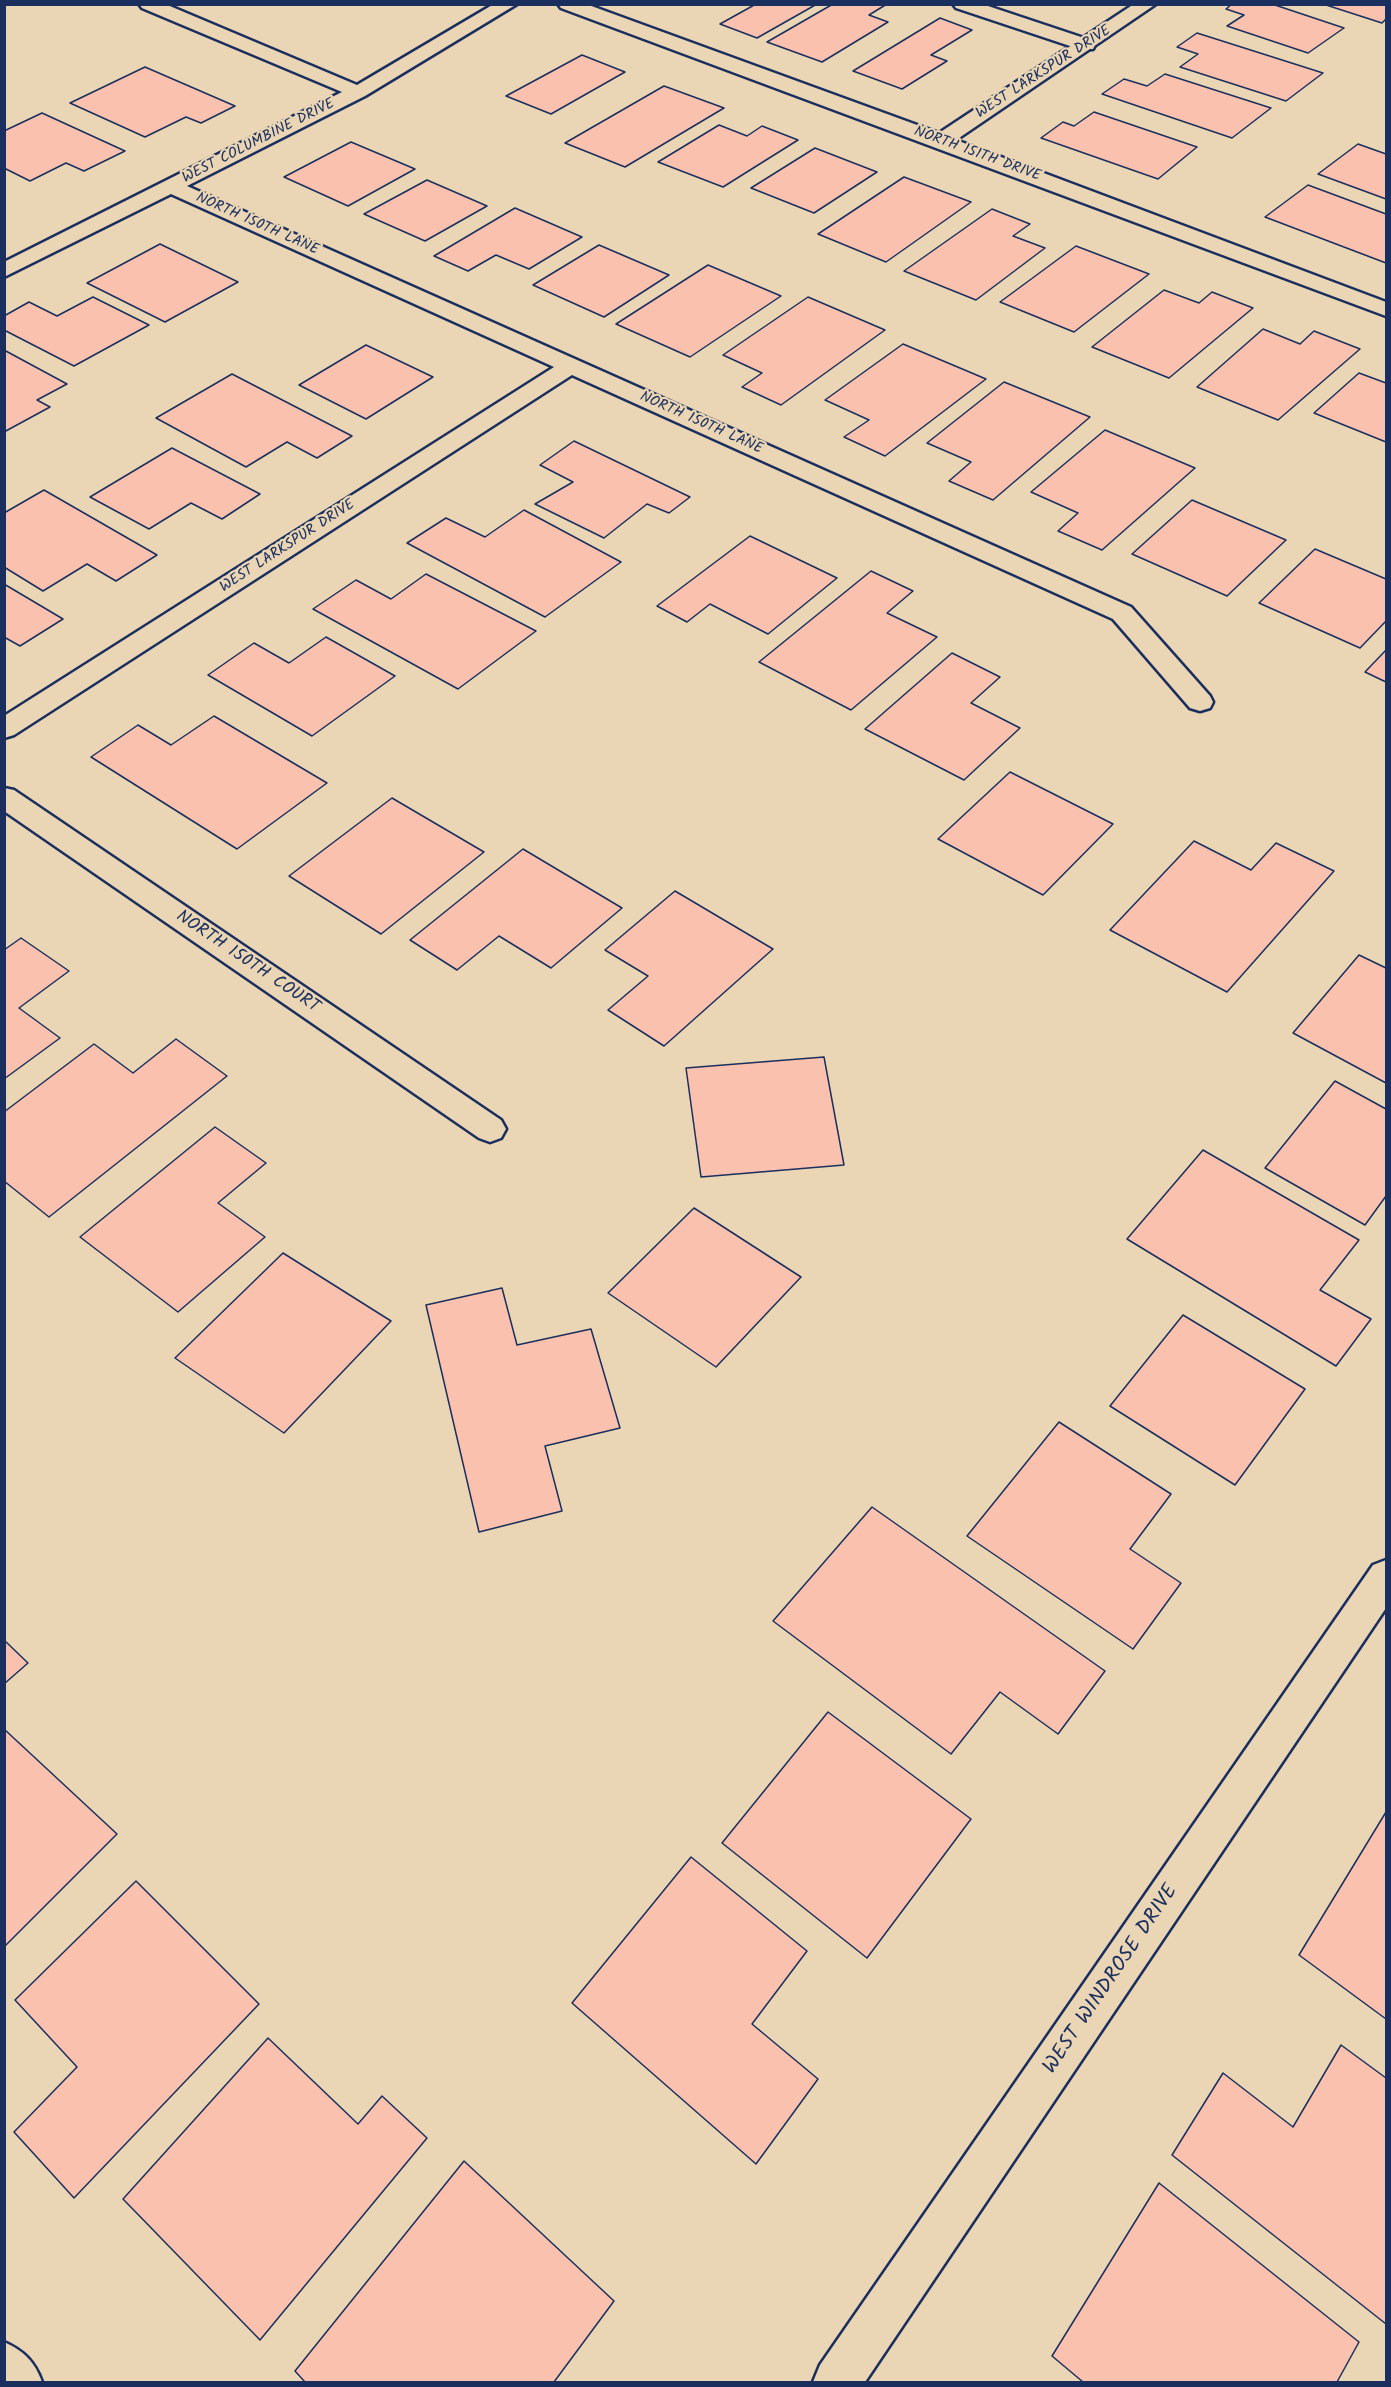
<!DOCTYPE html>
<style>
body{margin:0}
#map{position:relative;width:1391px;height:2387px;overflow:hidden;background:#ead5b4;font-family:Kalam,sans-serif}
canvas{display:block}
.frame{position:absolute;inset:0;border:6px solid #1b2f5e;pointer-events:none}
</style>
<div id="map">
<canvas width="1391" height="2387"></canvas>
<div class="frame"></div>
</div>
<script>
const context = document.querySelector('canvas').getContext('2d');
context.lineJoin = 'round';
function fill(path, color) { context.fillStyle = color; context.fill(path, 'evenodd'); }
function trace(path, color, width, dash) { context.strokeStyle = color; context.lineWidth = width; context.lineCap = dash ? 'butt' : 'round'; context.setLineDash(dash || []); context.stroke(path); }
function label(font, color, halo, rows, align = 'center') {
  context.font = font + ' Kalam,sans-serif'; context.lineWidth = 4.5; context.setLineDash([]); context.textBaseline = 'middle'; context.strokeStyle = halo; context.fillStyle = color; for (const [text, x, y, turn = 0] of rows) {
    context.save(); context.translate(x, y); context.rotate((+turn || 0) * Math.PI / 180); context.textAlign = isNaN(turn) ? turn : align; if (halo) context.strokeText(text, 0, 0); context.fillText(text, 0, 0); context.restore();
  }
}
const building = new Path2D(`
 M756,4H817L757,38L720,24Z
 M833,4H887L869,15L888,22L822,62L767,42Z
 M1232,4H1272L1344,28L1308,53L1227,26L1244,15L1226,9Z
 M1323,4H1386V19L1382,23Z
 M940,18L972,30L931,55L947,61L902,89L853,71Z
 M1197,33L1323,73L1286,101L1180,67L1198,54L1177,47Z
 M582,55L625,72L551,114L506,96Z
 M145,67L235,106L201,123L186,117L145,137L70,103Z
 M1165,74L1271,108L1232,138L1102,94L1124,79L1147,86Z
 M664,86L724,108L625,167L565,143Z
 M1094,112L1197,147L1158,179L1041,138L1063,122L1074,126Z
 M42,113L125,151L84,171L66,163L30,181L4,168V131Z
 M719,125L747,136L762,126L798,140L723,187L658,162Z
 M351,142L415,169L348,206L284,177Z
 M1358,144L1386,154V199L1318,174Z
 M815,148L877,172L814,213L751,188Z
 M904,177L971,202L886,262L818,234Z
 M427,180L487,206L425,241L364,214Z
 M1308,185L1386,214V263L1265,217Z
 M515,208L582,237L529,269L496,255L468,271L434,256Z
 M992,209L1030,224L1013,236L1045,248L976,300L904,271Z
 M160,244L238,282L165,322L87,283Z
 M599,245L669,275L604,317L533,285Z
 M1076,246L1149,274L1074,332L1000,302Z
 M708,265L781,296L690,357L616,324Z
 M1164,290L1199,303L1212,292L1253,308L1169,378L1092,347Z
 M93,297L149,325L74,366L4,330V316L29,302L57,316Z
 M808,297L885,330L781,405L742,387L762,373L723,355Z
 M1263,329L1300,344L1314,331L1360,349L1278,420L1197,387Z
 M903,344L986,379L885,456L844,437L869,420L825,400Z
 M366,345L433,377L366,419L299,385Z
 M4,350L67,384L37,400L50,407L4,432Z
 M1359,373L1386,383V442L1314,413Z
 M232,374L352,436L317,458L287,442L246,467L156,418Z
 M1004,382L1090,417L993,500L949,481L971,462L927,443Z
 M1105,430L1195,468L1102,550L1058,531L1078,513L1031,492Z
 M574,441L690,497L669,513L647,504L604,538L535,504L573,482L540,465Z
 M172,448L260,494L222,519L191,503L149,529L90,497Z
 M44,490L157,555L116,581L87,564L43,591L4,567V513Z
 M1192,500L1286,540L1227,596L1132,554Z
 M524,510L621,562L545,617L407,543L446,518L485,537Z
 M750,536L837,578L768,634L710,604L687,622L657,606Z
 M1315,549L1386,579V621L1360,648L1259,603Z
 M871,571L913,591L887,613L937,637L851,710L759,662Z
 M426,574L536,631L458,689L313,609L356,580L391,599Z
 M4,584L63,619L20,646L4,637Z
 M326,637L395,676L312,736L208,675L254,643L289,663Z
 M1386,650V682L1365,672Z
 M952,653L1000,677L971,703L1020,728L964,780L865,729Z
 M214,716L327,783L237,849L91,757L138,725L171,745Z
 M1010,772L1113,824L1043,895L938,839Z
 M392,798L484,852L381,934L289,876Z
 M1194,841L1251,870L1276,843L1334,871L1227,992L1110,930Z
 M523,849L622,908L551,968L499,936L457,970L410,940Z
 M675,891L773,949L664,1046L608,1010L648,976L605,950Z
 M21,938L69,971L19,1008L60,1038L4,1079V950Z
 M1359,955L1386,968V1083L1293,1033Z
 M176,1039L227,1076L49,1217L4,1181V1112L94,1044L133,1073Z
 M824,1057L844,1165L701,1177L686,1068Z
 M1335,1081L1386,1109V1196L1365,1225L1265,1168Z
 M215,1127L266,1163L218,1203L265,1237L178,1312L80,1237Z
 M1203,1150L1359,1240L1320,1290L1371,1319L1336,1366L1127,1239Z
 M694,1208L801,1277L716,1367L608,1293Z
 M283,1253L391,1321L284,1433L175,1358Z
 M502,1288L517,1345L591,1329L620,1428L545,1446L562,1511L479,1532L426,1305Z
 M1183,1315L1305,1389L1235,1485L1110,1406Z
 M1059,1422L1171,1494L1130,1549L1181,1583L1133,1649L967,1536Z
 M872,1507L1105,1671L1058,1734L1000,1692L951,1754L773,1621Z
 M4,1640L28,1663L4,1684Z
 M828,1712L971,1819L867,1958L722,1843Z
 M4,1729L117,1834L4,1947Z
 M1386,1812V2019L1299,1955Z
 M691,1857L807,1951L752,2024L818,2079L756,2164L572,2003Z
 M136,1881L259,2004L74,2198L14,2132L77,2067L15,2000Z
 M268,2038L358,2124L382,2096L427,2138L260,2340L123,2199Z
 M1341,2045L1386,2078V2324L1172,2155L1223,2073L1293,2127Z
 M464,2161L614,2301L554,2382H305L295,2371Z
 M1159,2183L1359,2342L1337,2382H1083L1052,2356Z`);
fill(building, '#f9c1ae');
trace(building, '#1b2f5e', 1.5);
const service = new Path2D(`
 M953,4H982L1093,41L1095,45L1093,49H1079L956,8Z`);
const minor = new Path2D(`
 M139,4H165L357,85L494,4H517L365,96L187,186L1131,607L1210,696L1213,702L1210,708L1200,711L1190,708L1113,619L572,375L14,735L4,738V716L554,367L171,194L4,277V262L342,92L142,8Z
 M558,4H586L939,133L1134,4H1156L956,140L1386,302V316L561,8Z
 M4,788L14,790L501,1120L506,1129L501,1138L490,1142L479,1138L4,811Z
 M1386,1560V1608L865,2382H813L820,2365L1373,1565Z
 M4,2342C24,2351 35,2362 42,2382H4Z`);
trace(service, '#1b2f5e', 5);
trace(minor, '#1b2f5e', 5);
fill(service, '#ead5b4');
fill(minor, '#ead5b4');
label('15px', '#1b2f5e', '#ead5b4', [
 ["WEST LARKSPUR DRIVE",1044,73,-33],
 ["WEST COLUMBINE DRIVE",259,142,-27],
 ["NORTH 151TH DRIVE",977,155,20],
 ["NORTH 150TH LANE",257,225,24],
 ["NORTH 150TH LANE",701,424,24],
 ["WEST LARKSPUR DRIVE",288,547,-33]
]);
label('18px', '#1b2f5e', '#ead5b4', [
 ["NORTH 150TH COURT",247,963,34]
]);
label('21px', '#1b2f5e', '#ead5b4', [
 ["WEST WINDROSE DRIVE",1112,1980,-56]
]);
</script>
